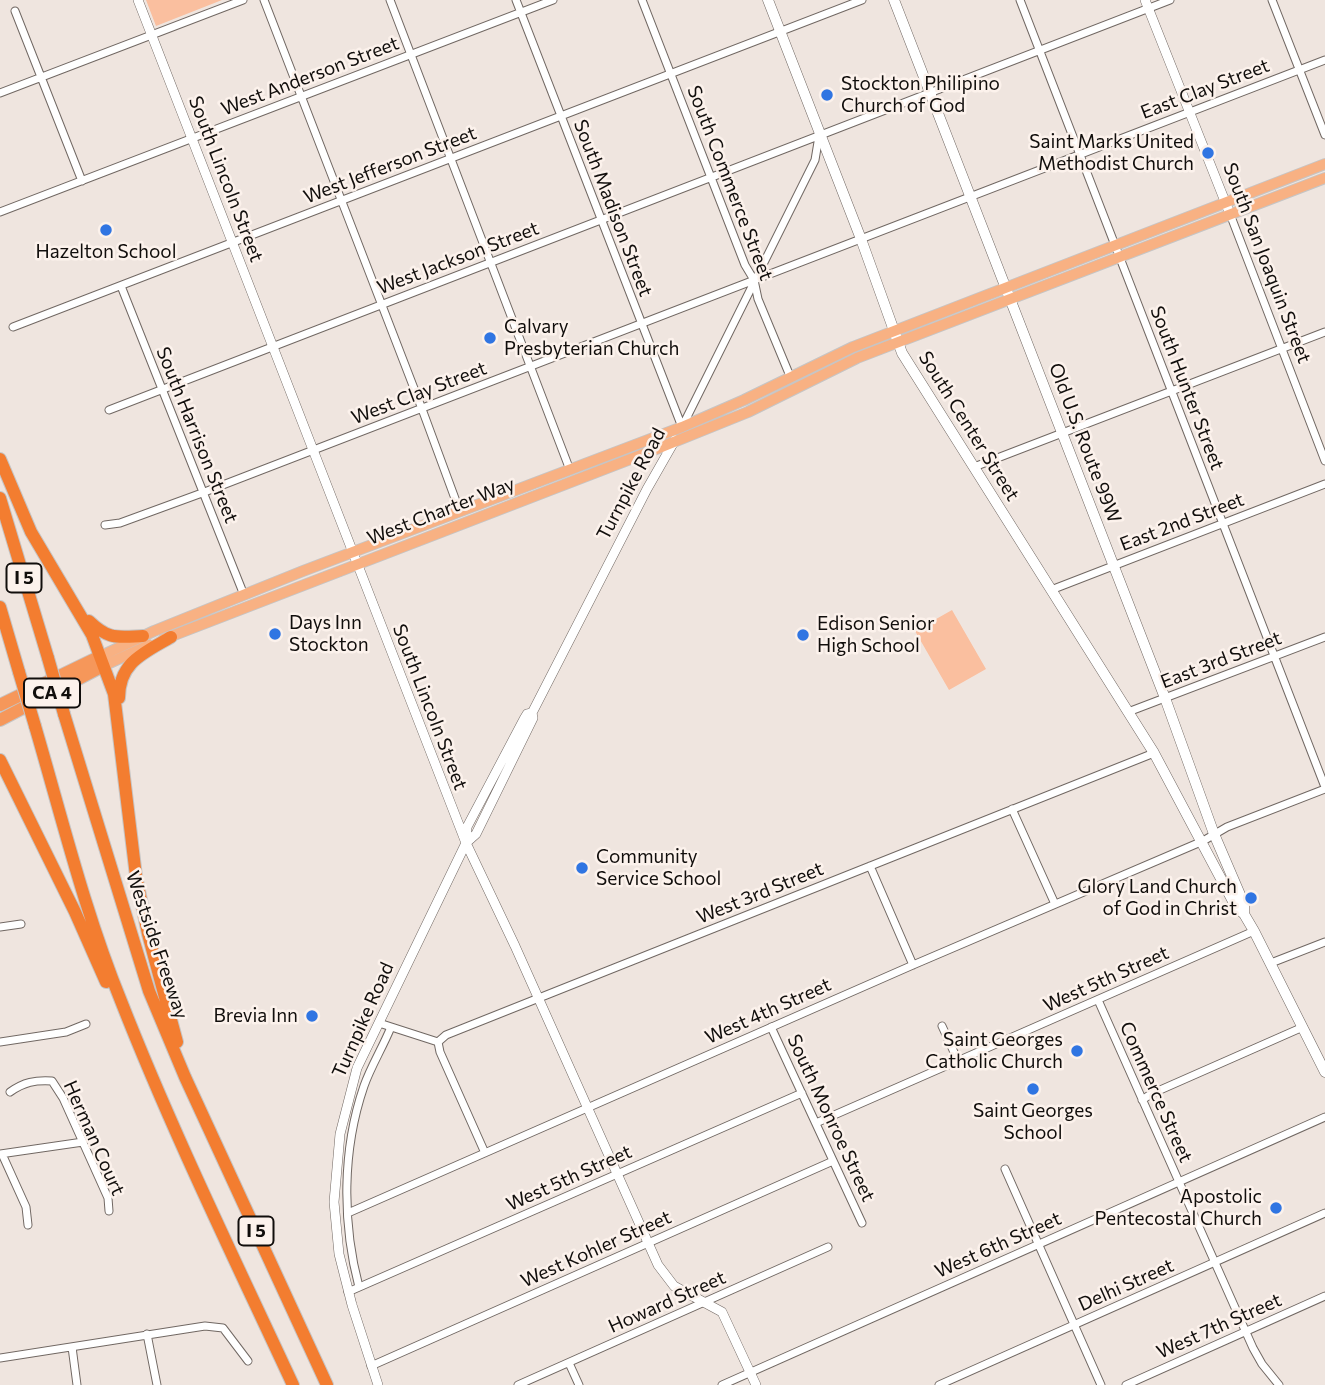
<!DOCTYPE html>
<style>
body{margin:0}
canvas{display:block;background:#efe5df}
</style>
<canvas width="1325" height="1385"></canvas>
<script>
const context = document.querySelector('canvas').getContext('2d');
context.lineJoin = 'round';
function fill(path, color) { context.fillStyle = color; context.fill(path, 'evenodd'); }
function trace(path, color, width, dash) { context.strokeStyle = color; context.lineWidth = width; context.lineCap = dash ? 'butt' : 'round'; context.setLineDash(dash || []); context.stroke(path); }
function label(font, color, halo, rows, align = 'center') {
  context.font = font + ' Commissioner,sans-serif'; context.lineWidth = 5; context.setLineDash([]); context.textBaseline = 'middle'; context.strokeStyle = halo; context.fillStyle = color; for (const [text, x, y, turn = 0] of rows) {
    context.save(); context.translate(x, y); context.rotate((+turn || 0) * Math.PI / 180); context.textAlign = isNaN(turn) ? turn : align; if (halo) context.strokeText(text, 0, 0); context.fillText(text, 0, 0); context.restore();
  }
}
fill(new Path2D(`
 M146,0H222L156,26Z
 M952,610L986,669L949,690L915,631Z`), '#fabf9f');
const minor = new Path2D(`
 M264,0L422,409L460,512
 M390,0L570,470
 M516,0L682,427
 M642,0L745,265L754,280L758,299L790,376
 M1020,0L1325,787
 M1272,0L1325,135
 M15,11L82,181
 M0,93L243,0
 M0,212L553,0
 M1230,214L1325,461
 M121,286L244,595
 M13,327L862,0
 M109,410L1170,0
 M682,427L815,160L819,136
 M974,467L1325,332
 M105,525L120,523L202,493L1325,60
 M1051,590L1325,484
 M1128,712L1325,637
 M1012,809L1055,904
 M870,866L913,965
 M0,927L21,924
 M1271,963L1325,942
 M1098,1000L1253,1348L1262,1364L1279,1385
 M379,1023L438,1042L446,1035L1154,753
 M942,1026L958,1061
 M771,1027L862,1223
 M0,1042L66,1032L86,1024
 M438,1042L440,1052L485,1153
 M10,1092C24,1082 35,1080 52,1081L63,1098L108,1198L109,1211
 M1142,1100L1151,1094L1303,1027
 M816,1123L1254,931
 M0,1154L83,1142
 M2,1154L26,1207L28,1225
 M1005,1169L1101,1385
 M348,1213L913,965L1203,841L1227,827L1325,789
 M359,1287C342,1222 342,1150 364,1086C371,1066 383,1047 391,1027
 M348,1292L802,1093
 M147,1334L157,1385
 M72,1347L77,1385
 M0,1358L205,1326L223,1328L248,1361
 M569,1363L579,1385
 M371,1366L833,1161
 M518,1385L828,1247
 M722,1385L1325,1117
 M939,1385L1325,1213
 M1126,1385L1325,1296`);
const tertiary = new Path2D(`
 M138,0L466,843L515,946L658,1265L674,1286L722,1312L756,1385
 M1145,0L1230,214
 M466,843L476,834L533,718L532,713L647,489L675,440
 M378,1385L352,1305L339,1254L334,1202L340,1134L357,1068L466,843L467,827L524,719L527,714L532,713`);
const secondary = new Path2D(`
 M768,0L861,239L902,353L1154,753L1236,907L1244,914L1254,931L1325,1072
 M894,0L1165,698L1214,834L1244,904V914`);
const primary = new Path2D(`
 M164,639L654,450L748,412L857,358L1325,178
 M99,657L154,631L303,571L682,427L744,400L853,347L1325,164
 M103,666L149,645`);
const trunk = new Path2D(`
 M0,705L99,657
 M0,720L103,666`);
const motorway = new Path2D(`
 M0,459L31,532L92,635L114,694L136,876L148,934L177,1042
 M0,498L48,658
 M0,607L19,672
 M89,621C109,640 116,637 143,636
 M119,698C119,662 144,653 171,637
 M64,714L149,991L185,1077L327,1385
 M35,726C62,818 85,913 121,1001C172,1131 234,1258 293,1385
 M0,760L75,912L106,982`);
trace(minor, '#716863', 9);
trace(tertiary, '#716863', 10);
trace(secondary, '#716863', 11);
trace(primary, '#c6c5c5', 12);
trace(trunk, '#c6c5c5', 14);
trace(motorway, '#c6c5c5', 14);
trace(minor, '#fff', 7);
trace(tertiary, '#fff', 9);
trace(secondary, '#fff', 10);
trace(primary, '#f8b183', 10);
trace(trunk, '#f6975a', 12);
trace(motorway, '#f37d30', 12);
const motorwayBridge = new Path2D(`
 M48,658L64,714
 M19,672L35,726`);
trace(motorwayBridge, '#c6c5c5', 14, []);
trace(motorwayBridge, '#f37d30', 12);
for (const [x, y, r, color] of [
 [827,95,7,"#3075e2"],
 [1208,153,7,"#3075e2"],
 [106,230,7,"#3075e2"],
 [490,338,7,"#3075e2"],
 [275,634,7,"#3075e2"],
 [803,635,7,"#3075e2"],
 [582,868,7,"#3075e2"],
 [1251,898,7,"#3075e2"],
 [312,1016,7,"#3075e2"],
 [1077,1051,7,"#3075e2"],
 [1033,1089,7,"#3075e2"],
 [1276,1208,7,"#3075e2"]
]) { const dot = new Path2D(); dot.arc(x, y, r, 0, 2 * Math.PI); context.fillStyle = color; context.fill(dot); trace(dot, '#fcf2ec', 2.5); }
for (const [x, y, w] of [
 [24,578,35],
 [52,693,56],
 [256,1231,35]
]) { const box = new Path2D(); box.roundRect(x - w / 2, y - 14.5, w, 29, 5); context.fillStyle = '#fcf2ec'; context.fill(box); trace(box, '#110e0c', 2); }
label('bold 18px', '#110e0c', null, [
 ["I 5",24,578],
 ["CA 4",52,693],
 ["I 5",256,1231]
]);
label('19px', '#110e0c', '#fcf2ec', [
 ["West Anderson Street",310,76,-21],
 ["East Clay Street",1205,89,-21],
 ["West Jefferson Street",390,165,-21],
 ["South Lincoln Street",226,179,69],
 ["South Commerce Street",730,183,69],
 ["South Madison Street",613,208,69],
 ["West Jackson Street",458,258,-21],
 ["South San Joaquin Street",1267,263,69],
 ["South Hunter Street",1187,388,69],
 ["West Clay Street",419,393,-21],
 ["South Center Street",969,426,58],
 ["South Harrison Street",197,435,68],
 ["Old U.S. Route 99W",1085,443,69],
 ["Turnpike Road",631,484,-62],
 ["West Charter Way",441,511,-21],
 ["East 2nd Street",1182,522,-21],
 ["East 3rd Street",1221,660,-21],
 ["South Lincoln Street",430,707,69],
 ["West 3rd Street",760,893,-22],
 ["Westside Freeway",157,945,71],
 ["West 5th Street",1106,979,-24],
 ["West 4th Street",768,1011,-24],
 ["Turnpike Road",363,1020,-66],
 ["Commerce Street",1156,1092,66],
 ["South Monroe Street",831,1118,65],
 ["Herman Court",94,1138,66],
 ["West 5th Street",569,1178,-24],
 ["West 6th Street",998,1245,-24],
 ["West Kohler Street",596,1249,-24],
 ["Delhi Street",1126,1285,-24],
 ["Howard Street",667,1302,-24],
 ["West 7th Street",1219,1326,-24]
]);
label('19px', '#110e0c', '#fcf2ec', [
 ["Stockton Philipino",841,84],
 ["Church of God",841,106],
 ["Saint Marks United",1194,142,"right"],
 ["Methodist Church",1194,164,"right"],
 ["Hazelton School",106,252,"center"],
 ["Calvary",504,327],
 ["Presbyterian Church",504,349],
 ["Days Inn",289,623],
 ["Stockton",289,645],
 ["Edison Senior",817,624],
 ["High School",817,646],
 ["Community",596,857],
 ["Service School",596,879],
 ["Glory Land Church",1237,887,"right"],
 ["of God in Christ",1237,909,"right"],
 ["Brevia Inn",298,1016,"right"],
 ["Saint Georges",1063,1040,"right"],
 ["Catholic Church",1063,1062,"right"],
 ["Saint Georges",1033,1111,"center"],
 ["School",1033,1133,"center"],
 ["Apostolic",1262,1197,"right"],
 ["Pentecostal Church",1262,1219,"right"]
], 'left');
</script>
